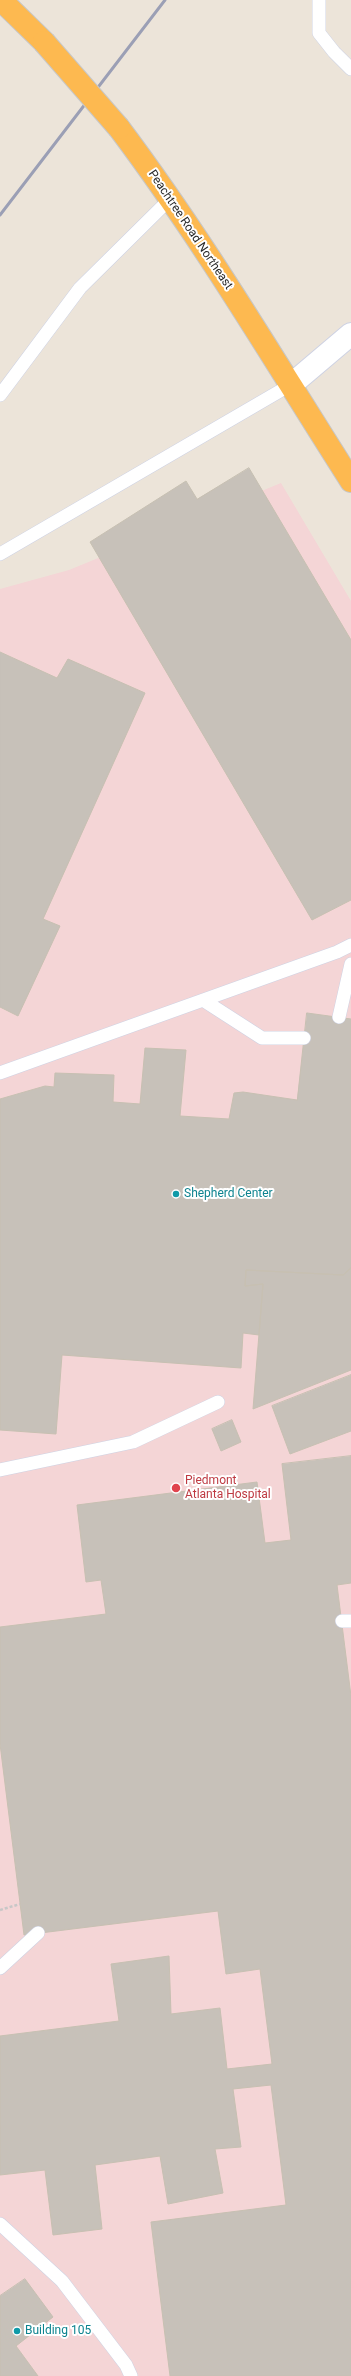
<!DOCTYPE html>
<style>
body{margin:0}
canvas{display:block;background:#ece4d9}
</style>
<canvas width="351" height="2376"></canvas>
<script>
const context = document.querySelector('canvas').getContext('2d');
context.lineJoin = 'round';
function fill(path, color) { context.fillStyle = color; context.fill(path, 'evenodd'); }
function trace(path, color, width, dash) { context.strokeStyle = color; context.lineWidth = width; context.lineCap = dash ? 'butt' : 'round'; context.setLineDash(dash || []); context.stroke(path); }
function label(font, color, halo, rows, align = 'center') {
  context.font = font + ' Roboto,sans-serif'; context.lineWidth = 4; context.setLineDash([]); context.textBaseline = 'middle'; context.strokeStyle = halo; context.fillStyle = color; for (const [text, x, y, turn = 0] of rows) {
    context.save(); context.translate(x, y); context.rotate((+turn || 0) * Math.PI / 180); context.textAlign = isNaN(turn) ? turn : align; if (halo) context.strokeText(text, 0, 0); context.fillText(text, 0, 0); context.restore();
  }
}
fill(new Path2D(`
 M281,483L351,601V2376H0V589L69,570Z`), '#f4d5d6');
const building = new Path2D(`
 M249,468L351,640V900L312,920L90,542L186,481L197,499Z
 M0,652L57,678L68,659L145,693L43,919L60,926L18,1016L0,1007Z
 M307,1013L351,1019V1268L343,1275L246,1270L245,1286L263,1284L259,1335L243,1333L241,1368L62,1355L56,1434L0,1430V1099L45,1086L54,1087L55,1073L114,1075L113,1102L140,1104L145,1048L186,1050L180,1116L229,1119L234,1093L243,1092L297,1100Z
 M351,1268V1370L253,1409L263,1284L245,1286L246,1270L343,1275Z
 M351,1375V1431L290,1454L272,1406Z
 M232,1420L241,1442L221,1451L212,1429Z
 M351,1456V1583L337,1585L351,1696V2376H170L151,2222L286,2205L271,2085L233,2089L241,2147L215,2149L223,2193L168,2204L160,2156L95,2165L102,2229L53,2235L45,2170L0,2175V2036L119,2021L111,1964L169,1956L171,2014L220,2008L227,2069L272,2064L260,1969L226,1974L218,1911L24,1935L0,1744V1627L106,1614L101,1580L86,1582L77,1505L257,1482L265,1543L291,1540L282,1464Z
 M25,2279L53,2317L16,2346L38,2376H0V2296Z`);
fill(building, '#c7c1b9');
trace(building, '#c7c0b2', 1);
const service = new Path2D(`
 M319,0V33L334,52L351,69
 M0,395L80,288L171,198
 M0,554L292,384
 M203,1000L262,1038H304
 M339,1017L351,964
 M0,1073L337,952L351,945
 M0,1470L133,1442L218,1402
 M342,1621H351
 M0,1968L38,1933
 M0,2224L62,2281L126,2365L131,2376`);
const minor = new Path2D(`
 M292,384L351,334`);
const trunk = new Path2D(`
 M1,0L44,42
 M119,128C204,241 275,362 351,481`);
trace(service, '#ced2e3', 14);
trace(minor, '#ced2e3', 24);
trace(trunk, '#c7c7c7', 24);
trace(new Path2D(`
 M0,1910L20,1904`), '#c7c7c7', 2.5, [3, 2]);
trace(service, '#fff', 13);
trace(minor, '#fff', 22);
trace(trunk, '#fdb950', 22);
trace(new Path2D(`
 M0,215L165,0`), '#9b9fb5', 3);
const trunkBridge = new Path2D(`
 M44,42L119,128`);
trace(trunkBridge, '#c7c7c7', 24, []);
trace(trunkBridge, '#fdb950', 22);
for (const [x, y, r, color] of [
 [176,1194,4,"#0f9aa8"],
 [176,1488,5,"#e0444e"],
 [17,2331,4,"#0f9aa8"]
]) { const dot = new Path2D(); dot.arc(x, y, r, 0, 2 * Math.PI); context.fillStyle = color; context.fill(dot); trace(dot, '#fff', 1.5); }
label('12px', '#282828', '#fff', [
 ["Peachtree Road Northeast",190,230,56]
]);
label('12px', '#0d838f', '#fff', [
 ["Shepherd Center",184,1194],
 ["Building 105",25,2331]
], 'left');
label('12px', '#be3a42', '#fff', [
 ["Piedmont",185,1481],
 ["Atlanta Hospital",185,1495]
], 'left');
</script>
